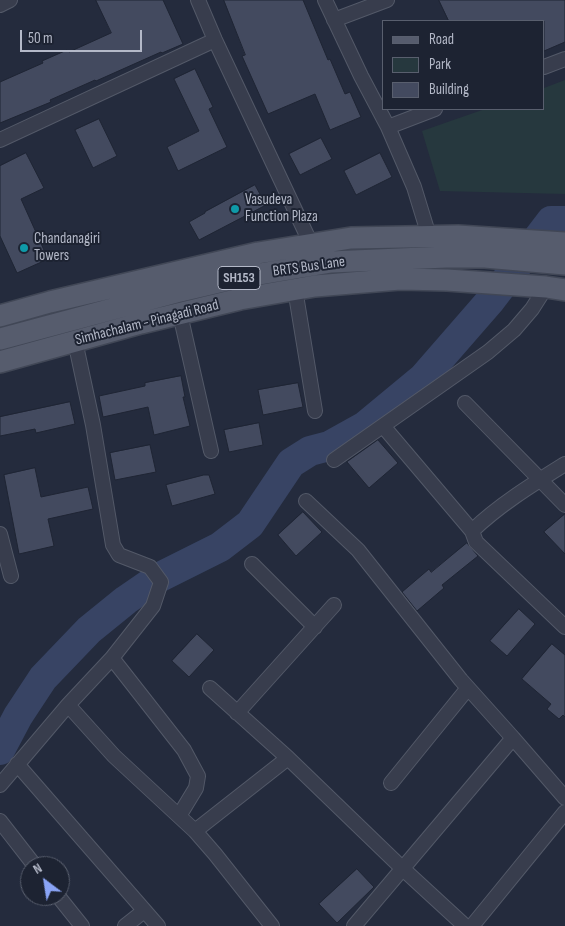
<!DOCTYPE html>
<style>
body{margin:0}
#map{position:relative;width:565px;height:926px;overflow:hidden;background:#242b3d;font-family:"Sofia Sans Condensed",sans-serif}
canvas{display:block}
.legend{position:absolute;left:382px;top:20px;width:162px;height:90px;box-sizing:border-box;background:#1d2332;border:1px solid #595f6e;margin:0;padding:6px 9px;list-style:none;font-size:15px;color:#b4b9c8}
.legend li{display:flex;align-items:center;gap:10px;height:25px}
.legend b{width:25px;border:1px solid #595f6e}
.north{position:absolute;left:20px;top:856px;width:50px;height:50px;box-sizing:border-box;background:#1d2332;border:1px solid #595f6e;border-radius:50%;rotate:329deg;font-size:14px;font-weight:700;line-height:20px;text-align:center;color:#b4b9c8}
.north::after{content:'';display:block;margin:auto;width:18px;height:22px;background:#8aa4f6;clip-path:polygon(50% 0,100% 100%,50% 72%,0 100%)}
.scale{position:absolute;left:20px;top:30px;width:122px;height:22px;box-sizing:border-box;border:2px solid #b4b9c8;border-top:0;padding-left:6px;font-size:15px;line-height:18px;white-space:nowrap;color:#b4b9c8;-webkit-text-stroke:4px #1d2332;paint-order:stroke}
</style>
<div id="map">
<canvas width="565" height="926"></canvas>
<ul class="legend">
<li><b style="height:6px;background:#565c6d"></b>Road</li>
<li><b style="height:14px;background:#26383e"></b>Park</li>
<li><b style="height:14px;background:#434a5f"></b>Building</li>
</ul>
<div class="north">N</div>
<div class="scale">50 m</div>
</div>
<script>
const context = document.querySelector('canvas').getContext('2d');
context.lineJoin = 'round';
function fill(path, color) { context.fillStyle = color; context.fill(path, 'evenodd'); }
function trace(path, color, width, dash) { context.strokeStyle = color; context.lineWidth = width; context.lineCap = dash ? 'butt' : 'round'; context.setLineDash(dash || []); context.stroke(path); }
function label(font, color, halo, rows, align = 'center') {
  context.font = font + ' "Sofia Sans Condensed",sans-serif'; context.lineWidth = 4; context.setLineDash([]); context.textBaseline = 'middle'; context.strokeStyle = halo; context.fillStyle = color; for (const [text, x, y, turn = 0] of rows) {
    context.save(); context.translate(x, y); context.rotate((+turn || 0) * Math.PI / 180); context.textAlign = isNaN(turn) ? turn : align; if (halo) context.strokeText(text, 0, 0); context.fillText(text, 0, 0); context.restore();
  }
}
fill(new Path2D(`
 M565,80V194L440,191L422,131L485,109H544V88Z`), '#26383e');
trace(new Path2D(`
 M0,750L18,716L43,678L89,630L126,600L158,578L220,547L250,524L291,463L310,451L329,446L365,426L423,378L490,301L551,221H565`), '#384464', 30);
const building = new Path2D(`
 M96,0H163L183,44L162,53L161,52L96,81L95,80L50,100L51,102L0,123V82L43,63L42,61L67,50L69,52L111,33Z
 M224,0H303L328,60L330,59L345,94L350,92L361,117L330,130L315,94L268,114L242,56L245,55Z
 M439,0H565V42L544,51V21H449Z
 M195,69L213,107L209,109L227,147L178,171L167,147L199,131L174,79Z
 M99,119L117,156L93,168L75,130Z
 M321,138L332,159L300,175L289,154Z
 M26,153L44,188L21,199L48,259L17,273L0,236V166Z
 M380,153L392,177L356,195L344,171Z
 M255,185L266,205L199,240L189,222L205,213V212Z
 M181,376L185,397H183L190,426L154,435L148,407L103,417L99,396L145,386V383Z
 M298,383L303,407L263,415L258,390Z
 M70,402L75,424L36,433L35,429L0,436V417Z
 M259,423L263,445L229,452L224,430Z
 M378,440L398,463L369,488L347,462Z
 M150,445L156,472L115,480L110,453Z
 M35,468L41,497L88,487L93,509L48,519L54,546L19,554L4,475Z
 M204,475H209L215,494L172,506L166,485Z
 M303,512L322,532L296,556L278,535Z
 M565,514V554L544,532Z
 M467,543L478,556L442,585L444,588L417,611L402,592L429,569L431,572Z
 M519,609L535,624L507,656L490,641Z
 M197,634L214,650L189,677L172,661Z
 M552,644L565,655V717L563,715L559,719L547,709L551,704L522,679Z
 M357,869L374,887L337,923L319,904Z`);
fill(building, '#434a5f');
trace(building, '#1f2534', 1);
const minor = new Path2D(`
 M198,0L215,40L311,244
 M325,0L361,76L388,127L414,187L429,236
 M0,5L10,0
 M334,20L387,0
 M544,67L565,59
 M388,127L435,109
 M0,140L215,40
 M295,289L315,411
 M180,314L211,451
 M465,403L565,505
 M383,426L472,531
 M334,460L488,352L514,330L532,309L546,287
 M565,464C533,484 499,505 472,531L476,542L565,627
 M306,501L358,550L461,680L513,738
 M0,534L11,576
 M252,564L315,627
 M112,658L184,750L198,776L196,788L179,816
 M210,688L288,758L402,868L465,926
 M68,705L114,756L195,831L215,854L272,926
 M237,713L334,605
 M17,764L158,926
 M391,783L468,688
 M0,785L68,705L112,658L153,606L161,582L150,567L119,555L113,545L93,425L75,341
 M0,821L35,866
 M195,831L288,758
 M58,896L82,926
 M125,926L144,911
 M354,926L513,738L565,798
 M472,926L565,812`);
const primary = new Path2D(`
 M0,316L50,302L258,253L351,238L458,236L565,243
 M0,339L176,292L236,278L331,262L446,257H485L565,264
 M0,362L141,323L240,299L315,286L400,279L447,280L546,287L565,290`);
trace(minor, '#535968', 16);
trace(primary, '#414756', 24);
trace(minor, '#383d4d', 14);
trace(primary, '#565c6d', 21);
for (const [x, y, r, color] of [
 [235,209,5,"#0f9aa8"],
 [24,248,5,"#0f9aa8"]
]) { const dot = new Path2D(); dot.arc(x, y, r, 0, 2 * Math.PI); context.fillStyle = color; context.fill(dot); trace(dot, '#1d2332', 2); }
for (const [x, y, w] of [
 [239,278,42]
]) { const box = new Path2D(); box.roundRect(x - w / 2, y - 11.5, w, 23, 4); context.fillStyle = '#1d2332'; context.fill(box); trace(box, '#b4b9c8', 1); }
label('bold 14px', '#b4b9c8', null, [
 ["SH153",239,278]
]);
label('15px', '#b4b9c8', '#1d2332', [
 ["Vasudeva",245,200],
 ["Function Plaza",245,217],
 ["Chandanagiri",34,239],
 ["Towers",34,256]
], 'left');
label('15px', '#b4b9c8', '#1d2332', [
 ["BRTS Bus Lane",309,267,-8],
 ["Simhachalam - Pinagadi Road",147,323,-14]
]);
</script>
